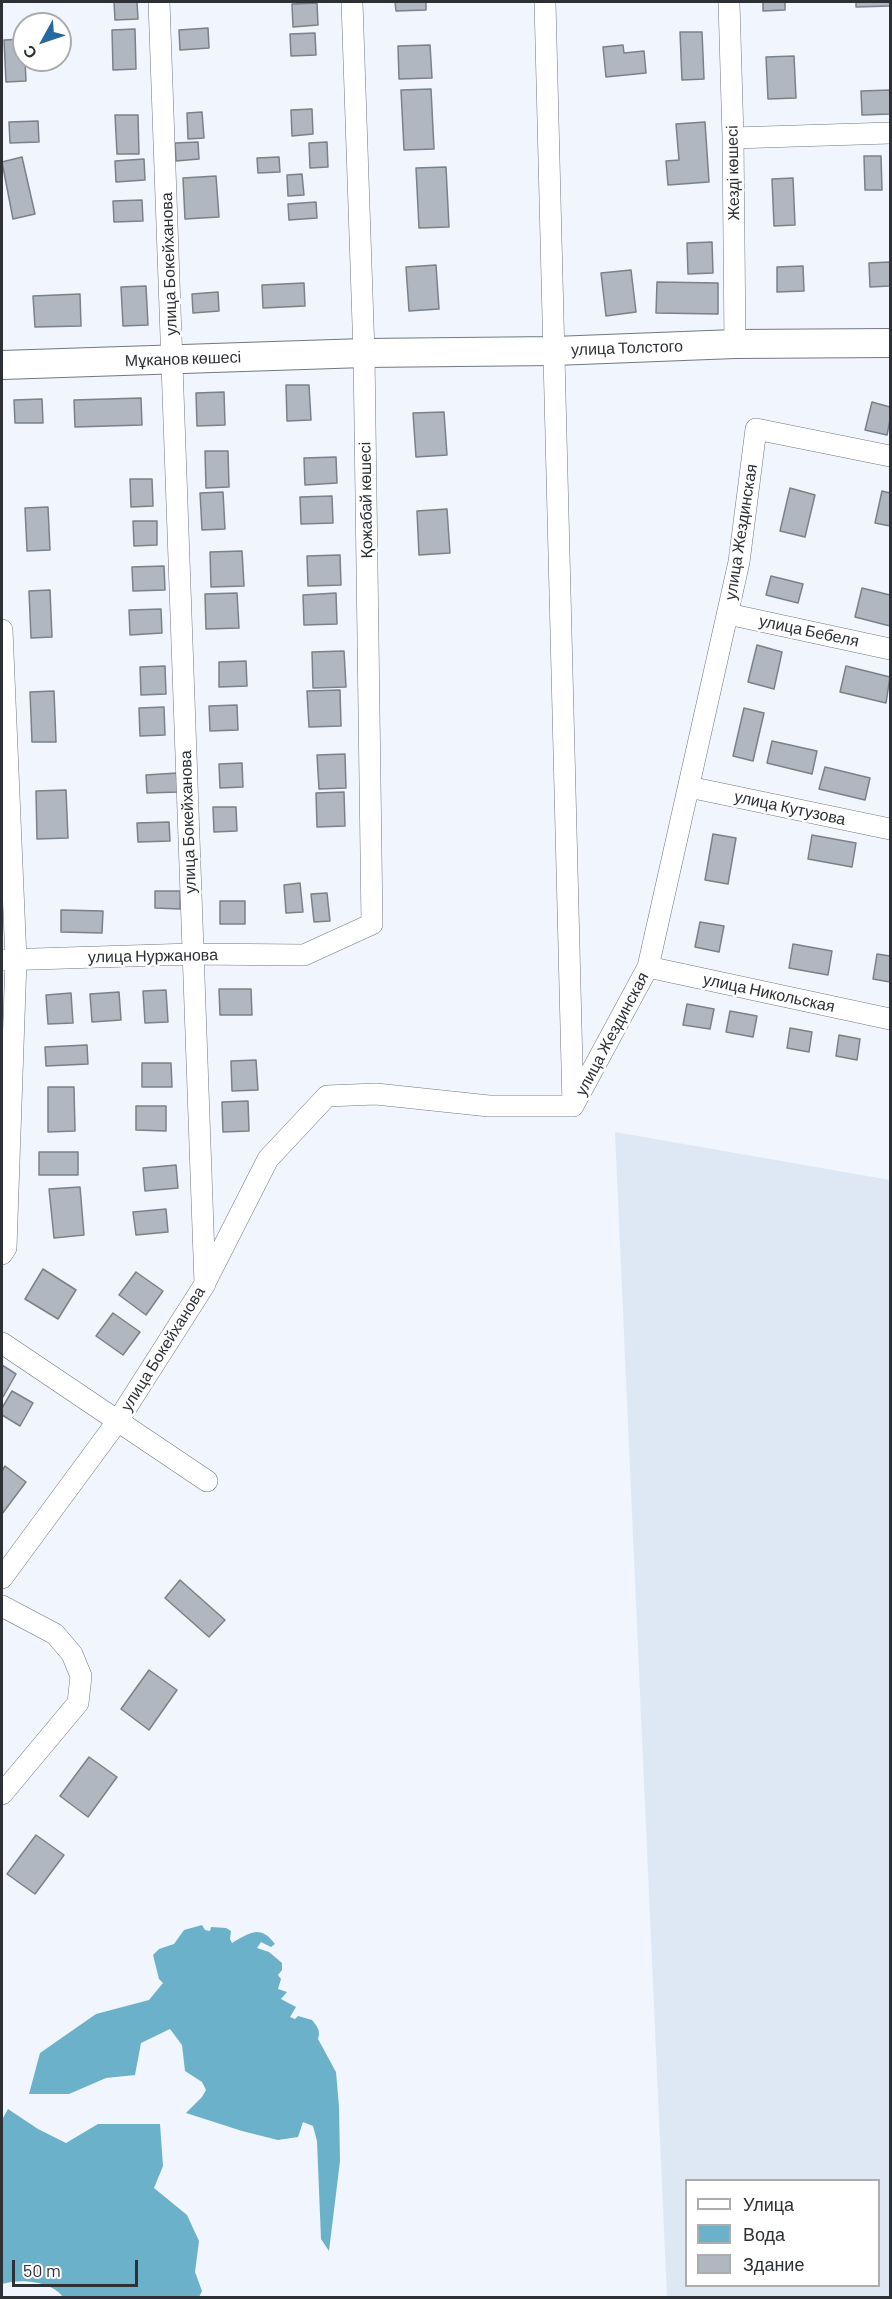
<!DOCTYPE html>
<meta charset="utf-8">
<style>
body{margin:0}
#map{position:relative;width:892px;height:2299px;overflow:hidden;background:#f0f5fe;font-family:Barlow,sans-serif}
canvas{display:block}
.frame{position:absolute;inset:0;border:3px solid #2d3034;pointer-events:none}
.legend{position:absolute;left:685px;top:2179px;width:195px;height:108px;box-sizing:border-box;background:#fff;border:2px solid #abacae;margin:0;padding:8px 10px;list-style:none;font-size:18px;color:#2d3034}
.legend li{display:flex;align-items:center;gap:12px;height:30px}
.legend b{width:30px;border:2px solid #abacae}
.north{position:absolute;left:12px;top:12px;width:60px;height:60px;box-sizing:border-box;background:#fff;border:2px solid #abacae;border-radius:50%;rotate:230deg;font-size:16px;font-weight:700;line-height:24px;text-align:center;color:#2d3034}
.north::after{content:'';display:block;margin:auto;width:21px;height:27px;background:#26699f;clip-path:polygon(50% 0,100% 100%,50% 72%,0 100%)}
.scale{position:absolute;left:12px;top:2260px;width:126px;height:27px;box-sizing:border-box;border:3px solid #2d3034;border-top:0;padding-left:8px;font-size:18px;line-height:21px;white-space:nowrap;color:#2d3034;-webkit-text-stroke:4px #fff;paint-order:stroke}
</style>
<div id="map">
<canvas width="892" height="2299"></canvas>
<div class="frame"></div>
<ul class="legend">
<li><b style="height:8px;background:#fff"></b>Улица</li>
<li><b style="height:16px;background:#6cb1ca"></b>Вода</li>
<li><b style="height:16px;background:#b0b7c1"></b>Здание</li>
</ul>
<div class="north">С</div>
<div class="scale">50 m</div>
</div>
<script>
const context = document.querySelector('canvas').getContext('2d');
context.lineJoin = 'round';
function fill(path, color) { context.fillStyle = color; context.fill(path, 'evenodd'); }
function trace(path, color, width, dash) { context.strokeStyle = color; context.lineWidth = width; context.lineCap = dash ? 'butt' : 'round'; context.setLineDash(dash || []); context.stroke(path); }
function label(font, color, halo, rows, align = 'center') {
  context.font = font + ' Barlow,sans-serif'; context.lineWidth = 5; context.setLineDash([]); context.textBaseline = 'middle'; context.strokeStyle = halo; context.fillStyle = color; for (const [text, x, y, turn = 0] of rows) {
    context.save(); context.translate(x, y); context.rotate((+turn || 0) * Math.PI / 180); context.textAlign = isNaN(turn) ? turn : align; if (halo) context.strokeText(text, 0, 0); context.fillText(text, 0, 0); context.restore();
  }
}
fill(new Path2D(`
 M615,1132L890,1180V2297H667ZM686,2180H878V2286H686Z`), '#dee7f4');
fill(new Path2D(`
 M202,1925L205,1930L210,1931L211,1927L226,1928L231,1931L230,1939L232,1943C250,1933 260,1924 275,1944L271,1947L261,1942L257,1948L269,1952L282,1963V1970L278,1975L281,1979L278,1989L287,1992L281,1999L296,2007L290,2017L295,2019L298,2016L312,2020C317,2026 321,2031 318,2039L336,2072L339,2106L340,2161L329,2251L321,2239L317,2141L313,2126L303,2122L298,2137L278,2140L242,2131L186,2113L202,2097L206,2090L202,2082L185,2071L182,2045L170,2029L141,2043L135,2075L106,2078L69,2094H29L40,2053L96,2014L149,2000L163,1983L159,1979L153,1955L159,1949L174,1944L184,1930Z
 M8,2109L38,2129L66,2143L98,2124H160L163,2166L154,2188L187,2215L199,2241L195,2272L202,2291L199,2297H63C52,2281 19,2278 2,2284V2120Z`), '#6cb1ca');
const building = new Path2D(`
 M114,2H137L138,19L115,20Z
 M395,2H426V10L396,11Z
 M763,2H785V10L763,11Z
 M856,2H890V6L856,7Z
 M317,3L318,25L293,27L292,4Z
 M208,28L209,48L180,50L179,30Z
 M135,29L136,69L113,70L112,30Z
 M680,32H702L704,79L682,80Z
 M315,33L316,55L291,56L290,34Z
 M24,39L26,81L6,82L4,40Z
 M430,45L432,78L399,79L398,46Z
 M623,45L624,53L644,51L646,73L606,77L603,47Z
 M794,56L796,98L768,99L766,57Z
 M431,89L434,149L404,150L401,90Z
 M890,90V114L862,115L861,91Z
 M312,109L313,134L292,136L291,110Z
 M202,112L204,138L188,139L187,113Z
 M115,115H138L139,154H117Z
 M38,121L39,142L10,143L9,122Z
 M705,122L709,182L668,185L666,161L679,160L676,124Z
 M198,142L199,159L176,161L175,143Z
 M327,142L328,167L310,168L309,143Z
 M864,156H881L882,190H865Z
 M22,157L35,214L13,219L2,162Z
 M279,157L280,172L258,173L257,158Z
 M144,159L145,180L116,182L115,161Z
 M446,167L449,227L419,228L416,168Z
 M302,174L304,195L288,196L287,175Z
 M216,176L219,217L185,219L183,178Z
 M793,178L795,225L774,226L772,179Z
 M142,200L143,221L114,222L113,201Z
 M316,202L317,218L289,220L288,204Z
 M712,242L713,273L688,274L687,243Z
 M890,262V286L870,287L869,263Z
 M436,265L439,309L409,311L406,267Z
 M803,266L804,291L777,292V267Z
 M631,270L636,312L606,316L601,273Z
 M657,282L718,283V314L656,313Z
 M304,283L305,306L263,308L262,285Z
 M146,286L148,325L123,326L121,287Z
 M218,292L219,311L193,313L192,294Z
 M80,294L81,326L35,327L33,296Z
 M286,385H309L311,420L287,421Z
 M224,392L225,425L197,426L196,393Z
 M141,398L142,425L75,427L74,400Z
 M42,399L43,423H15L14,400Z
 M872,402L890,407V420L887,435L865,430Z
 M444,412L447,455L416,457L413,413Z
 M205,451H228L229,487L206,488Z
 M336,457L337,483L305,485L304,458Z
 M130,479H152L153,506L131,507Z
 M790,488L815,495L805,537L780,531Z
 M882,491L890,493V526L875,523Z
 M223,492L225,529L202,530L200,493Z
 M332,496L333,523L301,524L300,497Z
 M48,507L50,550L27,551L25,508Z
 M447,509L450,553L419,555L417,511Z
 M133,521H157V545L134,546Z
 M242,551L244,586L211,587L210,552Z
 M340,555L341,585L308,586L307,556Z
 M164,566L165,590L133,591L132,567Z
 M771,576L803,584L798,603L766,595Z
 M862,588L890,595V626L855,617Z
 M50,590L52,637L31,638L29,591Z
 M237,593L239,628L206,629L205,594Z
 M336,593L337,624L304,625L303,595Z
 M161,609L162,633L130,635L129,610Z
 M757,645L782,652L774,689L748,682Z
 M344,651L346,687L313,688L312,652Z
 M246,661L247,686L219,687V662Z
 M165,666L166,694L141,695L140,667Z
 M846,666L890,677L886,703L840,692Z
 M340,690L341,726L309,727L307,691Z
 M54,691L56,742H32L30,692Z
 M237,705L238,730L210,731L209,706Z
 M164,707L165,735L140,736L139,708Z
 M744,708L764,713L753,761L733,756Z
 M772,741L817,751L812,774L767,763Z
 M345,754L346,788L319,789L317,755Z
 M242,763L243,787L220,788L219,764Z
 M825,767L870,778L865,800L819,789Z
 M177,773L178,792L147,793L146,775Z
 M66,790L68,838L37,839L36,791Z
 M344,792L345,826L317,827L316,793Z
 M213,807H236L237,831L214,832Z
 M169,822L170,841L138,842L137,823Z
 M713,834L736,838L728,884L705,880Z
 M812,835L856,843L852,867L808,859Z
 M300,883L303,912L286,913L284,885Z
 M155,891H180V909L155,908Z
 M327,893L330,921L314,922L311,894Z
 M220,901H245V924H220Z
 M61,910L103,911L102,933L61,932Z
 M700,922L724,926L719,952L695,947Z
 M793,944L832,951L828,975L789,968Z
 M877,954L890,956V982L873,979Z
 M219,989H251L252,1015H220Z
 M166,990L168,1022L145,1023L143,991Z
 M119,992L121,1020L92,1022L90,994Z
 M71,993L73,1023L48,1024L46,995Z
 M687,1004L714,1009L710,1029L683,1025Z
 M730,1011L757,1016L753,1037L726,1032Z
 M790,1028L812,1032L809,1052L787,1048Z
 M839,1035L860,1039L857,1060L836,1056Z
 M87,1045L88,1064L46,1066L45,1047Z
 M256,1060L258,1090L232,1091L231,1061Z
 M142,1063H171L172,1087H142Z
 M48,1087H74L75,1131L48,1132Z
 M248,1101L249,1131L223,1132L222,1102Z
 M136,1106H166V1131L136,1130Z
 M39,1152H78V1175H39Z
 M176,1165L178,1188L145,1191L143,1168Z
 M80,1187L84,1235L54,1238L49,1189Z
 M166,1209L168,1232L136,1235L133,1212Z
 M43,1269L76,1290L58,1319L25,1299Z
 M136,1272L163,1291L146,1315L119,1295Z
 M113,1313L140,1332L123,1355L96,1336Z
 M2,1365L16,1374L3,1397L2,1396Z
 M12,1391L33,1403L20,1426L2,1415V1408Z
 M5,1466L26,1482L2,1514V1471Z
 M180,1580L225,1620L209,1637L165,1598Z
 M149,1670L177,1690L149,1730L121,1709Z
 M89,1757L117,1777L88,1817L60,1796Z
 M36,1835L64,1855L35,1894L7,1874Z`);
fill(building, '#b0b7c1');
trace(building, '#7b818b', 1.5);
const street = new Path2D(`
 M545,2L573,1105
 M729,2L733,138L735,344
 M733,138L890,133
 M728,614L890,649
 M2,630L16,960L6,1248L2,1254
 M689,787L890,829
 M2,960L192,954L304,955L372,924L364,353L352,2
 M648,967L890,1019
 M206,1281L268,1159L327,1096L376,1094L489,1106H573L648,967L739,562L756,429L890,456
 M2,1343L207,1481
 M2,1578L117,1422L205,1284L159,2
 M2,1606L55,1634L72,1654L81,1676L78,1703L2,1794`);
const secondary = new Path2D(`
 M2,365L364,353L554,351L735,344L890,343`);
trace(street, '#727881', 22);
trace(secondary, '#727881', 30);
trace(street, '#fff', 21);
trace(secondary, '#fff', 28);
label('16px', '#2d3034', '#fff', [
 ["Жезді көшесі",733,173,-91],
 ["улица Бокейханова",169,264,-92],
 ["улица Толстого",627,348,-2],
 ["Мұканов көшесі",183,359,-2],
 ["Қожабай көшесі",366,500,-91],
 ["улица Жездинская",741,532,-81],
 ["улица Бебеля",809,631,12],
 ["улица Кутузова",790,808,12],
 ["улица Бокейханова",188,822,-92],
 ["улица Нуржанова",153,956,-1],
 ["улица Никольская",769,993,12],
 ["улица Жездинская",612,1034,-62],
 ["улица Бокейханова",163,1349,-58]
]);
</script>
